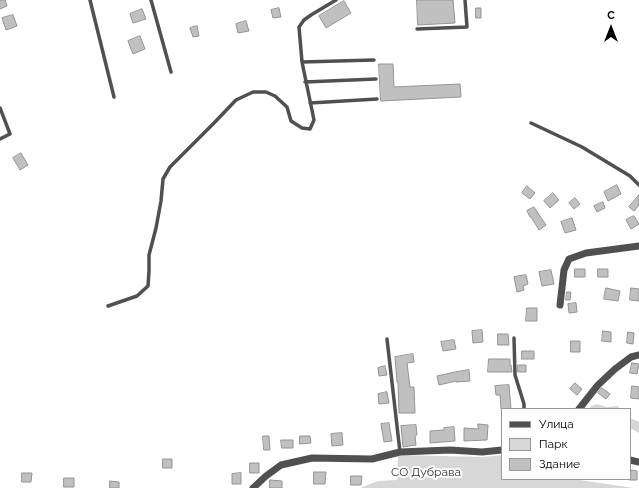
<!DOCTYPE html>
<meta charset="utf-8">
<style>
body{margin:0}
#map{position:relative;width:639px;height:488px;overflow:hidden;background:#fff;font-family:Raleway,sans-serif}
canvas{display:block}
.legend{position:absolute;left:501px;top:408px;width:130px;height:72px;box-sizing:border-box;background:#fff;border:1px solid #999;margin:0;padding:5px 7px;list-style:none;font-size:12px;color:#000}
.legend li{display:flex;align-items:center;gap:8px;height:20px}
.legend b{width:20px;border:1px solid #999}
.north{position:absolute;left:591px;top:8px;width:40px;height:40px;-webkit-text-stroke:3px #fff;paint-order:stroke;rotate:0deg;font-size:11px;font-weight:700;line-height:16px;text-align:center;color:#000}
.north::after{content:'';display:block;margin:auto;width:14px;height:18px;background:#000;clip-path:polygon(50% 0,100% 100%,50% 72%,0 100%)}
</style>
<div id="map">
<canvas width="639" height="488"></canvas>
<ul class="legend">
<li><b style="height:5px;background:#505050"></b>Улица</li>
<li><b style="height:11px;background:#d7d7d7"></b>Парк</li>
<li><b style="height:11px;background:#c0c0c0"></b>Здание</li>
</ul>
<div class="north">С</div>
</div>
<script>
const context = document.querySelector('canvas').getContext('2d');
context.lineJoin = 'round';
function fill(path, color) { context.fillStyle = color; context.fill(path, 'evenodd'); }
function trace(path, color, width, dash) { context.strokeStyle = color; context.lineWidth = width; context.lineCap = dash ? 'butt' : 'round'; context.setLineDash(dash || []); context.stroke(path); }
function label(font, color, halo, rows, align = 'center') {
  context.font = font + ' Raleway,sans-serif'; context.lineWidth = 4; context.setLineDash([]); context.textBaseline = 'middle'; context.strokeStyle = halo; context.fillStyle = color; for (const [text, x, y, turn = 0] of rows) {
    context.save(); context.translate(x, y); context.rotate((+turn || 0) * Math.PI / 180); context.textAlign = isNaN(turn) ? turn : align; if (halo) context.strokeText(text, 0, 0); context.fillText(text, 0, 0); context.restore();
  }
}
fill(new Path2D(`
 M597,404L607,407L618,406L620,409H590L591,406Z
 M630,418L639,422V433L630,428Z
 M398,455L483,457L502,455V479H573L634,488H362V487L378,481L397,480Z`), '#d7d7d7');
const building = new Path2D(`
 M0,0H5L7,6L0,9Z
 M417,0H453L455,23L418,25Z
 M344,1L351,13L326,28L319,16Z
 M279,8L281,17L273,18L271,10Z
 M476,8H481V18H476Z
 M142,9L146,19L133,23L130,14Z
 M13,15L17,26L6,30L2,18Z
 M246,21L249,31L238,33L236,24Z
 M197,26L199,36L193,37L190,28Z
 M140,36L145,49L133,54L128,41Z
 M379,64H393L394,87L460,84L461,97L381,101Z
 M21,153L28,165L20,170L13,158Z
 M617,185L621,194L608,201L604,192Z
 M527,186L535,193L530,199L522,193Z
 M553,193L559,200L550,208L544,201Z
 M639,195V205L634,211L629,207Z
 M575,198L580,204L574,209L569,203Z
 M603,202L605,208L597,212L594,206Z
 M534,207L546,225L539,230L531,217H530L527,211Z
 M634,216L639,224L631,229L626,220Z
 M572,218L576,230L565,233L561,222Z
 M575,269H585V277H575Z
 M598,269H608V277H598Z
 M551,270L554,284L542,286L539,272Z
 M526,275L528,284L523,286L524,290L517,292L514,277Z
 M606,288L620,291L618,301L604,299Z
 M631,288L639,289V301L630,300Z
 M567,292H571L570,300H566Z
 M576,303L577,312L569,313L568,304Z
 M527,308H537V321H526Z
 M482,330L483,342L473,343L472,331Z
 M603,331L611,332V342L602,341Z
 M628,332L634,333L633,344L627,343Z
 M498,334H508L509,345H498Z
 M454,340L456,349L443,351L441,342Z
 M571,341H580V352H571Z
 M522,351H534V359H522Z
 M413,354L414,362L407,363L410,387H414L415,413H399L398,382H397L395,357Z
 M489,359H510V365H511L512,372H488Z
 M632,363L639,364L637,374L630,373Z
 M518,365H526V372H518Z
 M385,366L387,375L379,376L378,368Z
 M469,370L470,381L456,382V381L439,385L437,376L455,372Z
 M575,383L582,389L577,395L570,389Z
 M509,385L511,409H501L500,395H496L495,386Z
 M632,386L639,387V399L631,398Z
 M602,388L610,394L606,399L598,393Z
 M387,392L389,403L379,404L378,394Z
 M389,423L392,441L384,442L381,424Z
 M478,424L488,425L487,440L464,441V428L478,429Z
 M416,425L417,435L415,436L416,445L403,447L401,426Z
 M454,427L455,441L430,443V431L444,430V428Z
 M342,433L343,445L332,446L331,434Z
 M263,436H269L270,450H264Z
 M300,436H310L311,443L300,444Z
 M281,440H293V448H282Z
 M163,459H172V468H163Z
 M250,463H259V473H250Z
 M631,470L637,471V480H630Z
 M314,472H326L325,484H314Z
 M22,473H32L31,482H22Z
 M241,473V484H232V474Z
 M351,476H362L361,485H351Z
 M64,478H74V487H64Z
 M270,480L282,481V488H270Z
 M110,481L119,482V488H110Z`);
fill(building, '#c0c0c0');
trace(building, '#949494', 1);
trace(new Path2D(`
 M90,0L114,97
 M151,0L171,72
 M417,29L467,27L465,0
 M302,62L374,60
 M305,82L376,79
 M310,103L377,99
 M531,123L582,147L630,176L639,185
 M0,139L10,134L0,108
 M108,306L137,296L148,286L149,271V255L156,228L161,201L163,179L170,167L214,123L236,100L253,92H266L275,96L287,107L291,121L302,128L310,129L314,120L302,62L299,27L304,20L311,15L336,0
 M514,338L515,375L524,404V409
 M387,339L400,452`), '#505050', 3.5);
trace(new Path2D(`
 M560,305L564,270L569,259L586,253L639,246
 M579,409L598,385L615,369L631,357L639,355
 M630,460L639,462
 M253,488L266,476L281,465L312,458L372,459L400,452L450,450L482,452L502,450`), '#505050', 7);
label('12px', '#2e2e2e', '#fff', [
 ["СО Дубрава",426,472]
]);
</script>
